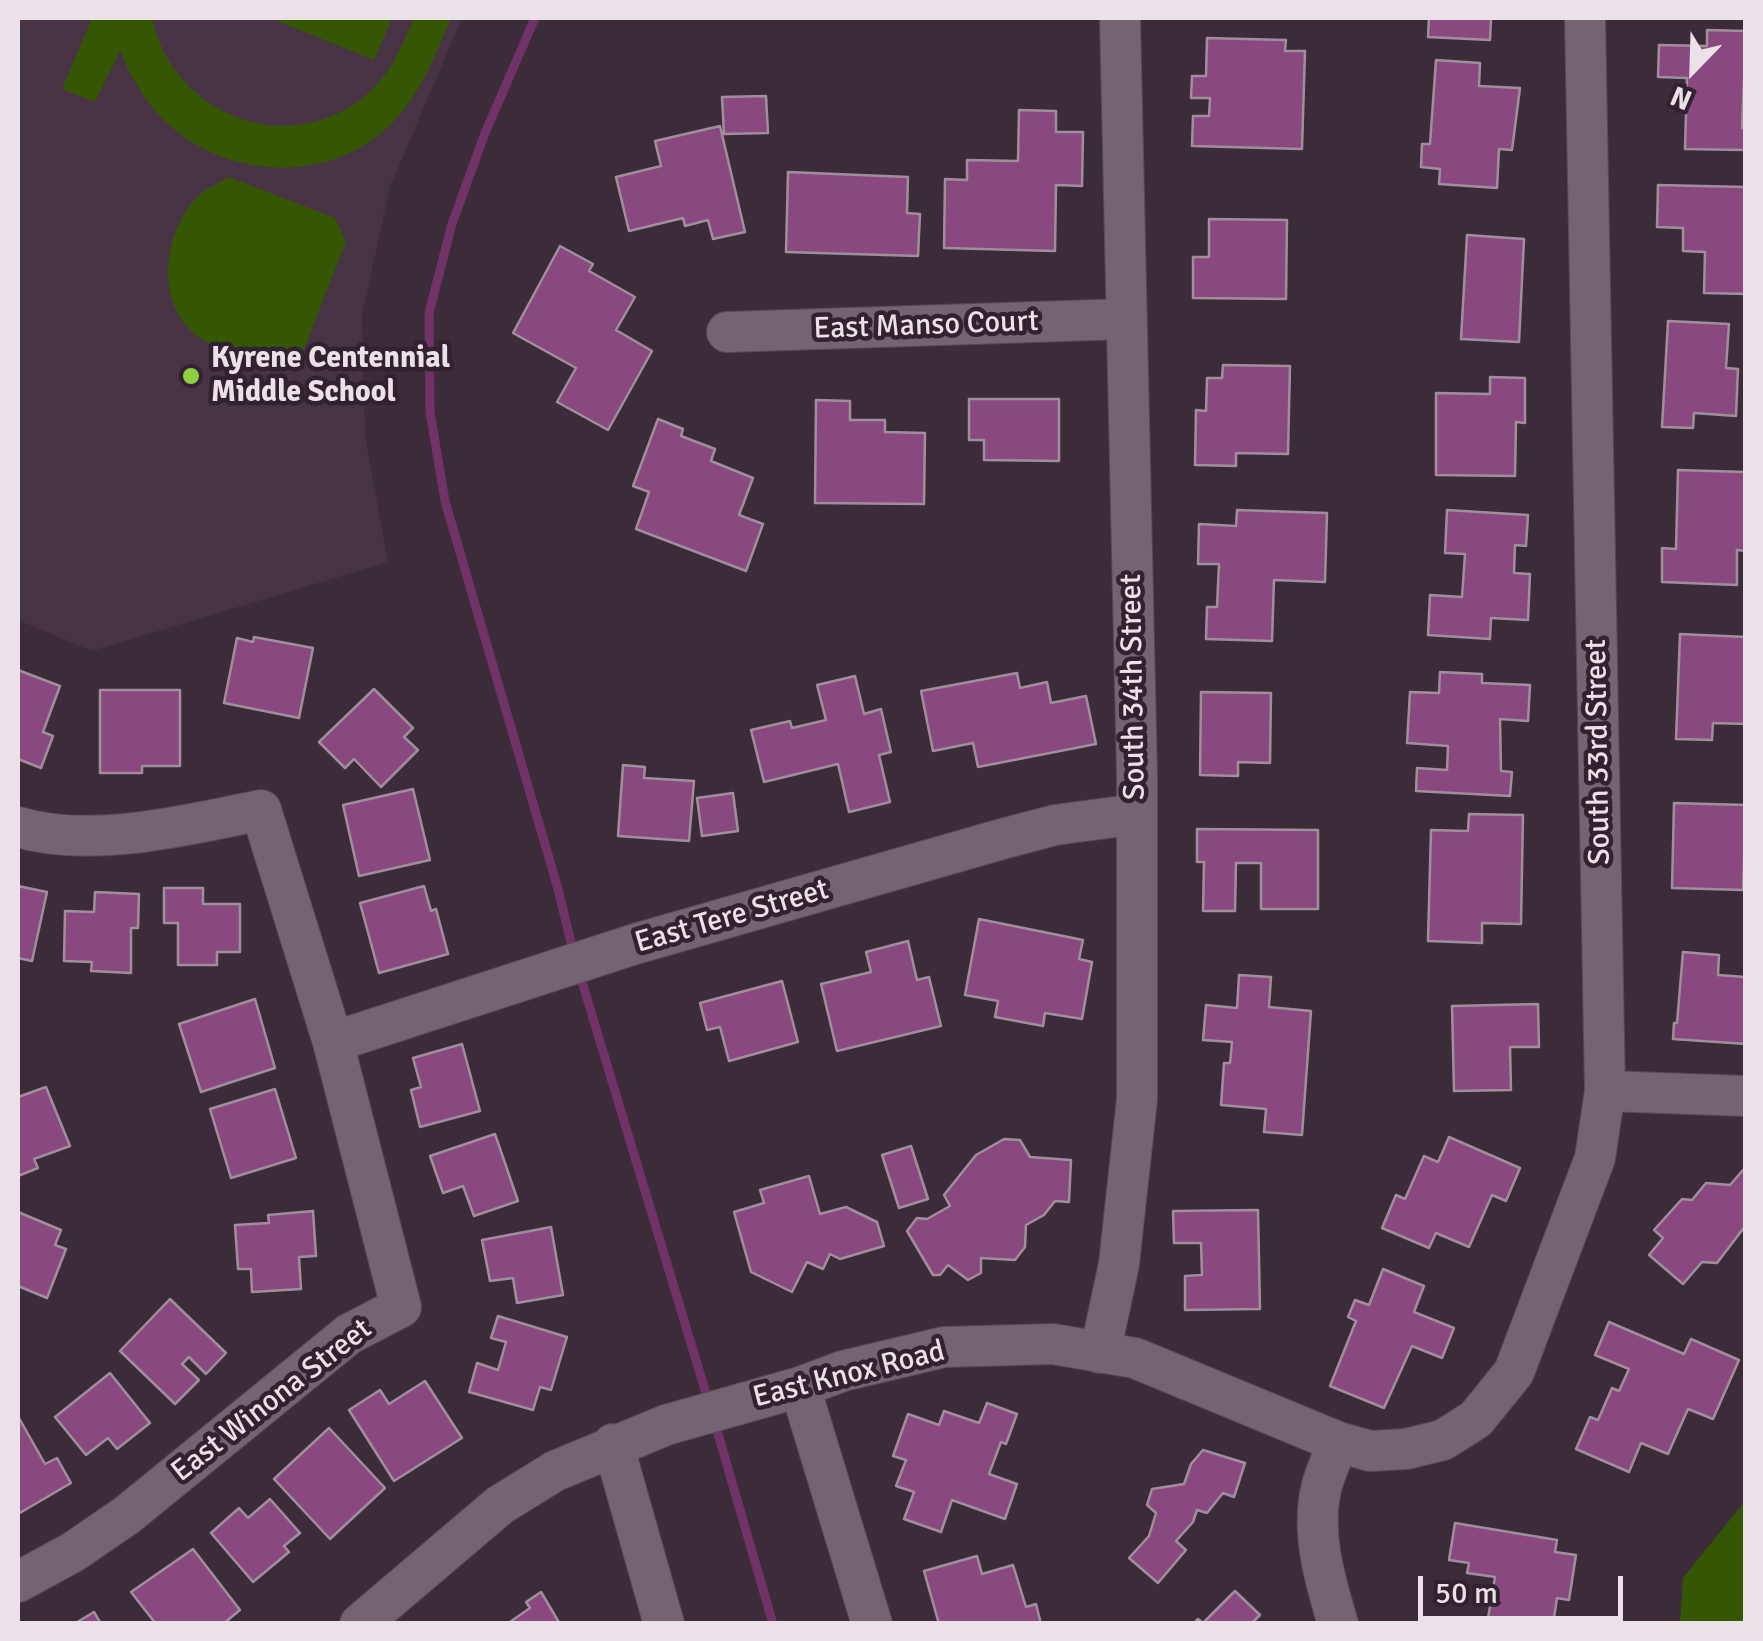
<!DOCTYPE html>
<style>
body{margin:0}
#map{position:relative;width:1763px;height:1641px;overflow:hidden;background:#3c2c39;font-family:Signika,sans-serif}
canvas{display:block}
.frame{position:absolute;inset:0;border:20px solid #ebe1e9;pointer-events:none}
.north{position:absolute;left:1643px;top:20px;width:100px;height:100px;-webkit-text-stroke:8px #32222f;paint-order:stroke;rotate:203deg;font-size:28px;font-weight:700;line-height:40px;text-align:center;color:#ebe1e9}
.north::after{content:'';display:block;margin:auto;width:35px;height:45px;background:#ebe1e9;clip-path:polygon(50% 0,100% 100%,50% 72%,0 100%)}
.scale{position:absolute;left:1418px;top:1576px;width:205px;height:45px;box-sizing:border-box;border:5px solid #ebe1e9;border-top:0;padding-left:12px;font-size:30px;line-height:35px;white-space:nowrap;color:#ebe1e9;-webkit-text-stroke:8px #32222f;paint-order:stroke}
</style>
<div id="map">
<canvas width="1763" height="1641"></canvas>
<div class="frame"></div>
<div class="north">N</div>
<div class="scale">50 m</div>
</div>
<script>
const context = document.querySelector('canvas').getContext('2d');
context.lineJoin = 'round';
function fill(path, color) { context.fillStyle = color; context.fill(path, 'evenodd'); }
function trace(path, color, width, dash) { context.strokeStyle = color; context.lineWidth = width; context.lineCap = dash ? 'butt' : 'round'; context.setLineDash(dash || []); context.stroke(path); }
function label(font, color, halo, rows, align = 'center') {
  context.font = font + ' Signika,sans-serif'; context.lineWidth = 9; context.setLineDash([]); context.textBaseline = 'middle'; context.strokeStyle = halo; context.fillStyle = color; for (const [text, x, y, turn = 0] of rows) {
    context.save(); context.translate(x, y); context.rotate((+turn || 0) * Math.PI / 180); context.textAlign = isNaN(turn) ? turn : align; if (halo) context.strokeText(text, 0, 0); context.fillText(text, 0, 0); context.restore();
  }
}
fill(new Path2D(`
 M18,18H462L390,187L362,315L365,436L388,562L92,651L18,620Z`), '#483344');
fill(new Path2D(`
 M92,18H152C172,114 288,161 366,95C390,75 402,46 414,18H451C435,55 421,94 391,124C318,196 192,175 140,90C132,77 124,63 121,49L95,102L62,89Z
 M270,18H392L374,60Z
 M229,177L335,218L346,242L296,369C273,362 225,353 206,342C154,311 160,239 196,198C204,189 219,183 229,177Z
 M1745,1501V1623H1680L1683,1578Z`), '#355703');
trace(new Path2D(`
 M535,18L485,133L452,224L429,313L430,412L445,501L558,889L574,955
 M580,975L708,1400
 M714,1420L773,1624`), '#713267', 9);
const building = new Path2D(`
 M1429,18H1491L1490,40L1428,37Z
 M1707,30L1746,31L1742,128H1746V150L1685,149L1687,78L1658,77L1659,45L1707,46Z
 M1207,38L1286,40L1285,51H1305L1302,149L1192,146L1193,116H1209L1210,98H1191L1192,76H1206Z
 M1436,60L1480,63L1479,86L1520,88L1512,150L1499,149L1497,188L1439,184L1440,169L1421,167L1422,144H1430Z
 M766,96L768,133L724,134L722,97Z
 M1019,110L1056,111V132H1083L1082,186L1056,185L1055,251L944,248L945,179L967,180V160L1018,161Z
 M720,126L745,232L713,239L708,220L685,226L683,218L629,231L616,177L661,166L655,141Z
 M788,172L908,177L907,213L920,214L918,256L786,252Z
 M1658,185L1746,187V294L1704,293L1705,252L1683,251V228L1657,227Z
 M1209,219L1287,220L1286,299L1193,298V257H1209Z
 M1467,235L1524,239L1519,342L1461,339Z
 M560,246L593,264L589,271L635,297L616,330L652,351L608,430L557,402L576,368L513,333Z
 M1668,321L1729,324L1726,368L1738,369L1736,416L1694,413L1693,428L1662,427Z
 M1223,365L1290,366L1288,454L1236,453V466L1195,465L1196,410L1206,411L1207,378H1222Z
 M1490,377L1525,378V423L1516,422L1515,476L1436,475V393L1490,394Z
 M969,399H1059V461L984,460V440H969Z
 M816,400L850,401V420H885V432L925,433L924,504L815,503Z
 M658,419L683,429L681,436L715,449L711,461L753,478L739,515L763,524L746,571L636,529L649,492L633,486Z
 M1678,470L1746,472V551L1737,550V585L1662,582V548L1676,549Z
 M1237,510L1327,513L1325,582L1274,580L1272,641L1206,639L1207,607H1217L1219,564H1198L1199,524L1236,526Z
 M1447,510L1528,515L1526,546L1515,545L1514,573L1530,574L1528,620L1491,618L1490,639L1428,635L1430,595L1462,597L1465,554L1445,553Z
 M1680,634L1746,637V724L1713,723L1712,740L1676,739Z
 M254,637L313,648L299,718L224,703L237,638L253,642Z
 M18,670L60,686L43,732L53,736L41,768L18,759Z
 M1440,672L1482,674V683L1530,685L1528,721L1500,719L1501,771L1512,772L1510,796L1416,791L1417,768L1447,770L1448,746L1407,743L1410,692L1439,693Z
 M1017,673L1020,688L1047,682L1051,703L1086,696L1096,744L978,767L973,743L933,751L921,691Z
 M855,676L864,714L881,709L891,752L879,755L890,802L849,812L838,764L764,782L751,730L790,721L792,728L826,720L817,685Z
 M374,689L413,728L404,737L418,750L381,787L354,759L345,768L319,742Z
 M100,690H180V766H142V773H100Z
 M1201,692L1271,693L1270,763L1238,762V776L1200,775Z
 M623,765L645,767L644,778L694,781L689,841L618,836Z
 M413,789L430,860L359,876L343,805Z
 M733,793L738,831L702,836L697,798Z
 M1674,803L1746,805L1743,890L1672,888Z
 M1469,814L1523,815L1521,924L1482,923V943L1428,941L1431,830L1468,831Z
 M1197,829L1318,830V909H1261V863H1236L1235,911H1203L1204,862H1197Z
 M18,886L47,892L32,961L18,958Z
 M424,886L431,911L436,909L448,954L379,973L360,903Z
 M164,888H203V904H240V952H217V965H178V923H164Z
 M95,892L139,894L138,928H131V973L91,971L92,962L64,961L65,911L94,912Z
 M979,919L1083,940L1079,959L1092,962L1082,1019L1045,1013L1043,1026L995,1017L998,1001L965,995Z
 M908,941L917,980L929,977L941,1026L837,1051L821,984L871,972L866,952Z
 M1683,952L1719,955L1718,975L1746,977V1044L1673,1039L1674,1023H1677Z
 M1239,975L1271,977L1269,1007L1311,1011L1302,1135L1264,1132L1266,1109L1221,1105L1224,1063H1230L1232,1042L1203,1040L1206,1005L1237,1008Z
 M782,981L798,1042L729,1061L720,1027L707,1030L700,1003Z
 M255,999L275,1068L201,1092L179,1024Z
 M1538,1004L1539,1047H1510L1511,1090L1454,1091L1452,1006Z
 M462,1044L480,1111L420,1127L411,1090L421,1087L413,1058Z
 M46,1087L70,1146L34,1159L38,1168L18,1176V1097Z
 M275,1089L296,1158L231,1178L210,1109Z
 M495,1134L518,1201L474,1216L463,1186L443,1193L430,1156Z
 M1449,1137L1520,1168L1506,1201L1492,1195L1469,1247L1436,1233L1429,1248L1382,1228L1396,1195L1405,1199L1424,1156L1438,1162Z
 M1004,1139L1020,1140L1030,1157L1071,1160L1069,1202L1055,1201L1044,1215L1026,1225L1025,1247L1015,1260L981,1258V1273L968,1280L948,1265L940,1275H933L907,1231L917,1218L927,1219L950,1206L944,1195L976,1155Z
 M911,1146L928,1199L899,1208L882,1155Z
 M1743,1170L1746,1173V1225L1717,1263L1702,1262L1683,1284L1649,1255L1663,1238L1654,1230L1682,1199L1692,1200L1706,1183L1730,1185Z
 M809,1176L820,1214L846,1207L877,1222L884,1246L840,1259L830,1254L823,1269L807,1262L792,1292L751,1272L734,1212L764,1203L760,1190Z
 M1258,1210L1260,1309L1185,1310V1276L1202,1275L1201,1243H1174L1173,1211Z
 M313,1211L316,1256L299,1257L301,1289L252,1292L251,1269H238L235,1225L269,1223L268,1215Z
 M18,1212L61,1230L55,1245L66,1249L47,1298L18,1286Z
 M551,1227L563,1295L517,1303L513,1278L490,1281L482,1240Z
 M1383,1269L1424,1286L1414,1312L1454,1328L1442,1358L1412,1346L1384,1408L1330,1386L1356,1321L1348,1317L1355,1300L1369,1305Z
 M170,1299L226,1353L206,1374L189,1357L182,1364L199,1380L175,1404L120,1351Z
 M498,1316L567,1337L551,1390L540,1387L533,1410L469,1392L477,1363L498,1370L506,1342L491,1338Z
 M1609,1322L1684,1354L1691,1339L1739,1360L1713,1419L1688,1409L1668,1454L1641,1443L1629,1472L1576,1449L1590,1417L1598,1420L1612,1388L1619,1391L1629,1369L1595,1355Z
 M110,1373L150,1423L117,1449L108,1438L86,1455L55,1417Z
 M425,1381L462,1438L394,1481L349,1410L380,1390L389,1404Z
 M987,1403L1017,1414L1006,1444L1001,1442L989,1474L1017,1484L1005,1519L952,1500L941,1532L904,1519L914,1492L896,1486L906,1460L893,1456L908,1414L939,1425L944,1411L979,1423Z
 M19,1418L45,1464L57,1458L71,1483L18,1514Z
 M329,1428L385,1488L330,1539L274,1479Z
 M1203,1450L1245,1463L1234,1497L1223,1493L1207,1513L1197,1510L1193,1522L1176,1541L1186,1550L1158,1583L1129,1558L1149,1536L1156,1513L1147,1505L1152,1489L1184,1484L1191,1464Z
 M270,1499L300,1533L284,1546L289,1552L253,1582L211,1533L239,1508L248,1518Z
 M1455,1523L1557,1540L1555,1552L1576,1555L1569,1600L1557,1598L1553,1624H1487L1495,1577L1467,1573L1469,1563L1449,1560Z
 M193,1549L240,1610L223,1624H156L131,1592Z
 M977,1556L982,1574L1013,1565L1026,1607L1036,1604L1041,1624H939L924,1571Z
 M1235,1591L1260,1615L1251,1624H1193L1198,1619L1203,1623Z
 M541,1592L560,1624H507L530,1608L526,1602Z
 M94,1612L101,1624H74Z`);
fill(building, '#89497f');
trace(building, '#a18e9d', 2.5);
const minor = new Path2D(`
 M727,332L1126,319
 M18,827C91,849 188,825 261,810L333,1042L401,1307L349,1334L127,1515L73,1552L18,1582
 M333,1042L635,944L1002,839L1055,825L1137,814
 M1605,1091L1746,1096
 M1100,1353L1119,1264L1137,1099V775L1120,18
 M800,1387L872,1624
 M613,1444L664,1624
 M360,1624L500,1505L555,1471L666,1425L800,1387L843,1371L944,1347L1053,1344L1135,1358L1338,1442L1370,1451L1406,1449L1443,1440L1476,1419L1514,1372L1595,1158L1605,1091L1585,18
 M1338,1624C1325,1580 1310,1531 1322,1485C1326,1471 1333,1456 1338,1442`);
trace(minor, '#574954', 42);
trace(minor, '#746371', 40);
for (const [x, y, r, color] of [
 [191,376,10,"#8ece43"]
]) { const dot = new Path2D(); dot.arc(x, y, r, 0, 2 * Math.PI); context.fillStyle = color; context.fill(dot); trace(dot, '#32222f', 4); }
label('30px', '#ebe1e9', '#32222f', [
 ["East Manso Court",926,326,-2],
 ["South 34th Street",1134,687,-91],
 ["South 33rd Street",1599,752,-91],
 ["East Tere Street",732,917,-16],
 ["East Knox Road",849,1375,-14],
 ["East Winona Street",272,1401,-38]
]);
label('bold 30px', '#ebe1e9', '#32222f', [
 ["Kyrene Centennial",211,359],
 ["Middle School",211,393]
], 'left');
</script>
